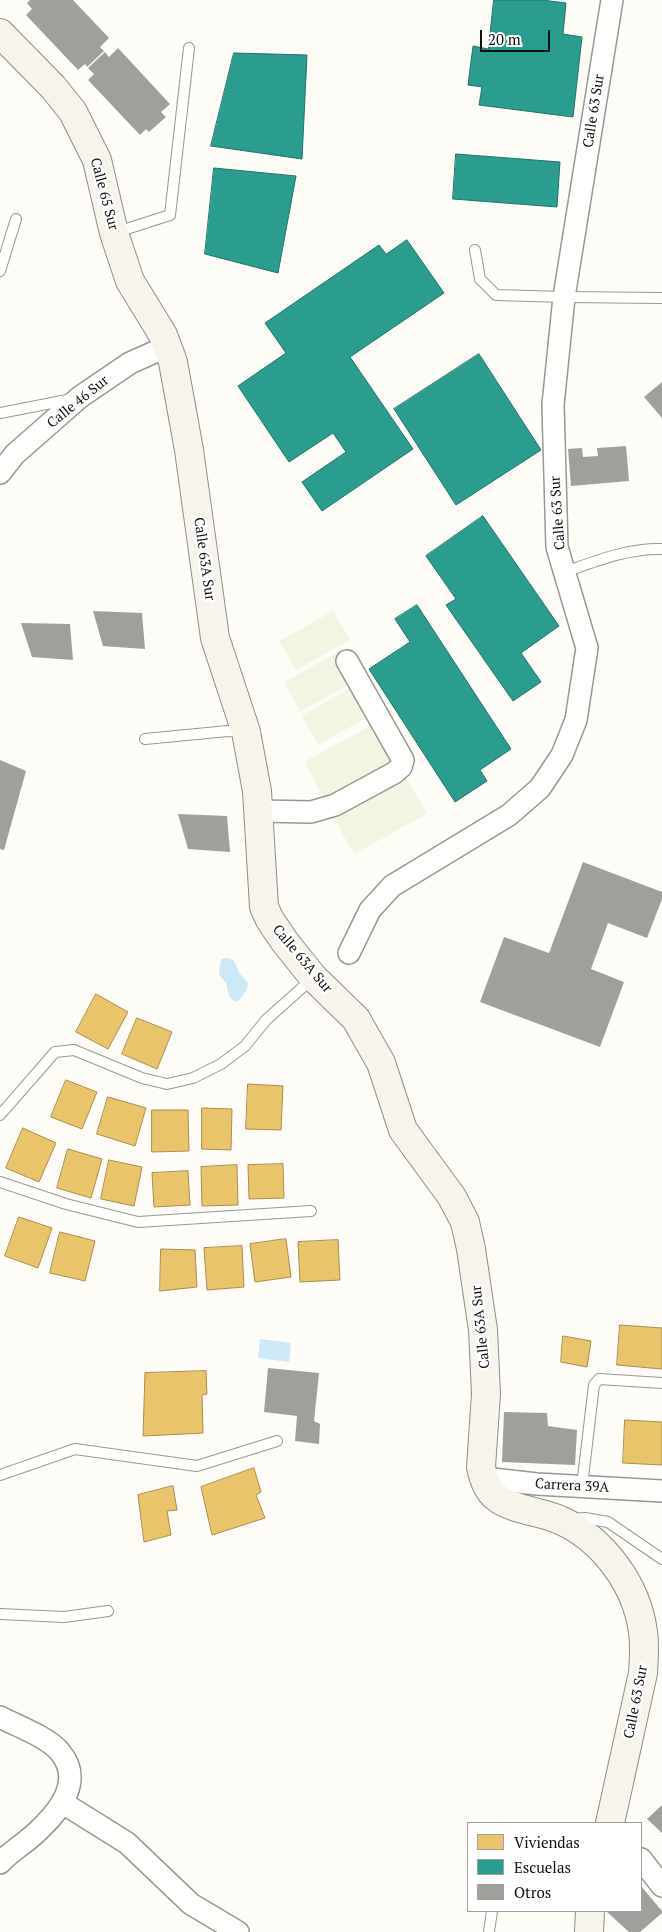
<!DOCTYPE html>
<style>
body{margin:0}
#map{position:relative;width:662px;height:1932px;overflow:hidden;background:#fdfcf7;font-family:"PT Serif",serif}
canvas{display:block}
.legend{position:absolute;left:467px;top:1822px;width:175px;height:90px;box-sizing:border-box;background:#fff;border:1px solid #a0a0a0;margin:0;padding:6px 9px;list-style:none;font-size:15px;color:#111}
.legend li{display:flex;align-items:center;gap:10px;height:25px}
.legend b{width:25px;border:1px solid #a0a0a0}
.scale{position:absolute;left:480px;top:30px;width:70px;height:22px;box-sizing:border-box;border:2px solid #111;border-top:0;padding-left:6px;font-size:15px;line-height:18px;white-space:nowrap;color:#111;-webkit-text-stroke:4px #fff;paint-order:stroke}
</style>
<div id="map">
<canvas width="662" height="1932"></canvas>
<ul class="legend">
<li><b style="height:14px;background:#e9c46a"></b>Viviendas</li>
<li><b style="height:14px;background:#2a9d8f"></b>Escuelas</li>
<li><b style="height:14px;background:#a19f9c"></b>Otros</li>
</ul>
<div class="scale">20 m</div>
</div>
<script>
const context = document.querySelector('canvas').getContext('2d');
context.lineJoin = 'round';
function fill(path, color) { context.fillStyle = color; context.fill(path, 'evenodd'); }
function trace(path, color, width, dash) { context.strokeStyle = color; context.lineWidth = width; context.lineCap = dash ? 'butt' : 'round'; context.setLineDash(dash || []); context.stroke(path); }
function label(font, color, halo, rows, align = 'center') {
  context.font = font + ' "PT Serif",serif'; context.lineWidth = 5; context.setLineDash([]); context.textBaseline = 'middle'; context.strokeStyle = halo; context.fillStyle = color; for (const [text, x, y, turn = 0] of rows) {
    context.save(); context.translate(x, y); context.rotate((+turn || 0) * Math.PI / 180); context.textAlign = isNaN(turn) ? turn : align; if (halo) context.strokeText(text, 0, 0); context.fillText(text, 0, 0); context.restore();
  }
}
fill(new Path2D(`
 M333,611L350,640L296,670L279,641Z
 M338,652L354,681L300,712L284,682Z
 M356,685L373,714L318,745L302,716Z
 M377,722L399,762L326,802L304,762Z
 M405,775L427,814L354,854L332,815Z`), '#f0f6e1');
fill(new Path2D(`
 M226,958C236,959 236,965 239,973C241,976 246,979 248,983L247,990L238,1001H234L229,996L226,983L219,975L221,959Z
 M260,1339L291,1343L289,1362L258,1358Z`), '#cde8f7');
const homes = new Path2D(`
 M96,994L128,1012L108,1049L76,1032Z
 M137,1018L172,1032L157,1069L122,1054Z
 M66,1080L97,1092L82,1129L51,1117Z
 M248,1084L283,1086L281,1130L246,1129Z
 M108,1097L146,1108L135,1146L97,1134Z
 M202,1108L232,1109L231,1150L202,1149Z
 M152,1110H188L189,1151L152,1152Z
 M23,1128L56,1143L39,1182L6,1168Z
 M68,1149L102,1159L91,1198L57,1188Z
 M109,1160L142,1167L134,1206L101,1199Z
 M283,1164L284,1198L249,1199L248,1165Z
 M237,1165L238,1205L202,1206L201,1167Z
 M188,1171L190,1205L154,1207L152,1173Z
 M19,1217L52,1228L38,1268L5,1256Z
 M60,1232L95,1241L85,1281L50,1273Z
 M286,1239L291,1277L255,1282L250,1244Z
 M338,1240L340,1280L300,1282L298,1242Z
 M242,1246L244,1287L207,1290L204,1248Z
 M161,1249L195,1250L197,1287L160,1291Z
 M620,1325L662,1328V1369L617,1365Z
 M563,1336L591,1341L587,1367L561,1362Z
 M206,1371L207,1394L202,1395L203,1433L143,1436L145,1373Z
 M625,1420L662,1422V1465L623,1463Z
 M254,1468L261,1492L256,1495L265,1518L212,1535L201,1487Z
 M173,1486L177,1510L167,1511L171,1535L144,1542L138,1495Z`);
fill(homes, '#e9c46a');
trace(homes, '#a88e4f', 1);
const schools = new Path2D(`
 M494,0H542L566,3L563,34L582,37L573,117L479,105L482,87L468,85L473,46L488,49Z
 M234,53L307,55L302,159L211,146Z
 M456,154L560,162L557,207L453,199Z
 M214,168L296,176L278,273L205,254Z
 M407,240L444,293L350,357L413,449L322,511L302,482L346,452L333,433L289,462L238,386L286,353L265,323L379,245L386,254Z
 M479,354L541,450L456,505L394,409Z
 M483,516L559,626L521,653L541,682L513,701L446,605L456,599L426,556Z
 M417,605L511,749L480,770L487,781L455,802L369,669L410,642L395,619Z`);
fill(schools, '#2a9d8f');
trace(schools, '#227369', 1);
fill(new Path2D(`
 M30,0H73L109,38L100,47L104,51L87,67L85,64L78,70L26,15L32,9L27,3Z
 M118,48L170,104L161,112L166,117L149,132L146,129L140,135L88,80L94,74L88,68L105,52L109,57Z
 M662,382V418L644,397Z
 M626,446L629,481L571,486L568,449L582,448L583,457L598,456L597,448Z
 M93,611L142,613L145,649L103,646Z
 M21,623L70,624L73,660L32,657Z
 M0,760L26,771L4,850L0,849Z
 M178,814L227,816L230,852L188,849Z
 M583,862L662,892V899L647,938L608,923L591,969L624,982L600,1047L480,1002L504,937L549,953Z
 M268,1368L319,1373L314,1421L320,1424L319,1444L295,1441L297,1416L264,1412Z
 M504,1412L547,1413L548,1426L577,1430L575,1465L502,1462Z
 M662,1805V1833L647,1819Z
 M641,1886L662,1911V1913L640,1932H629L607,1912L641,1911Z`), '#a19f9c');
const lane = new Path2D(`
 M114,233L170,215L189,48
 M475,250L480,279L496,295L564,297L662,298
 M0,271L16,219
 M0,413L72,399
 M565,572C596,561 628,548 662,549
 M145,739L228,731L245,732
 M0,1115L55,1052L74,1050L142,1078L167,1084L193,1078L221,1064L245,1046L266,1020L313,978
 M0,1182L66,1204L138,1222L311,1211
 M0,1475L75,1449L197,1466L277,1441
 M582,1486L594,1385L599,1379L662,1383
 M572,1519L585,1518L608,1522L662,1559
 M0,1614L64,1617L108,1611
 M489,1932L492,1911`);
const street = new Path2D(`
 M0,473L15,454L80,397L130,363L168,346
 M258,811L311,812L335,805L394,773L401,767L403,760L347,661
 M349,953L370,910L392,886L509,815L540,788L562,755L576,720L587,648L557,547L553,405L564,297L612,0
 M483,1478L537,1484L662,1491
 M0,1717C17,1726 48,1737 60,1752C83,1779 62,1808 41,1828C29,1841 12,1850 0,1863
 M63,1803L127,1843L191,1904L238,1932
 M641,1859L662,1886`);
const secondary = new Path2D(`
 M0,33L53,87L73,112L97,160L114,233L130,281L163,335L173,362L189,450L215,638L246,732L257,791L264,907L270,920L285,942L313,977L356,1019L381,1063L403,1130L452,1197L465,1222L471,1249L483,1330L486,1394L481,1467C483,1477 487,1490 496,1497C509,1509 543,1512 560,1520C603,1539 637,1585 643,1632C645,1646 644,1659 643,1673L610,1823
 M589,1932L590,1911`);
trace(lane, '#979795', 12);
trace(street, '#979795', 24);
trace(secondary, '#8e8d8b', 30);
trace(lane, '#fffffe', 10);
trace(street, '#fffffe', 21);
trace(secondary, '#f6f4eb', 28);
label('14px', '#111', '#fff', [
 ["Calle 63 Sur",594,111,-81],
 ["Calle 65 Sur",104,194,75],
 ["Calle 46 Sur",78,402,-39],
 ["Calle 63 Sur",558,513,-94],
 ["Calle 63A Sur",204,559,82],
 ["Calle 63A Sur",302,959,50],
 ["Calle 63A Sur",481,1327,-96],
 ["Carrera 39A",572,1486,3],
 ["Calle 63 Sur",636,1702,-79]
]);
</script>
